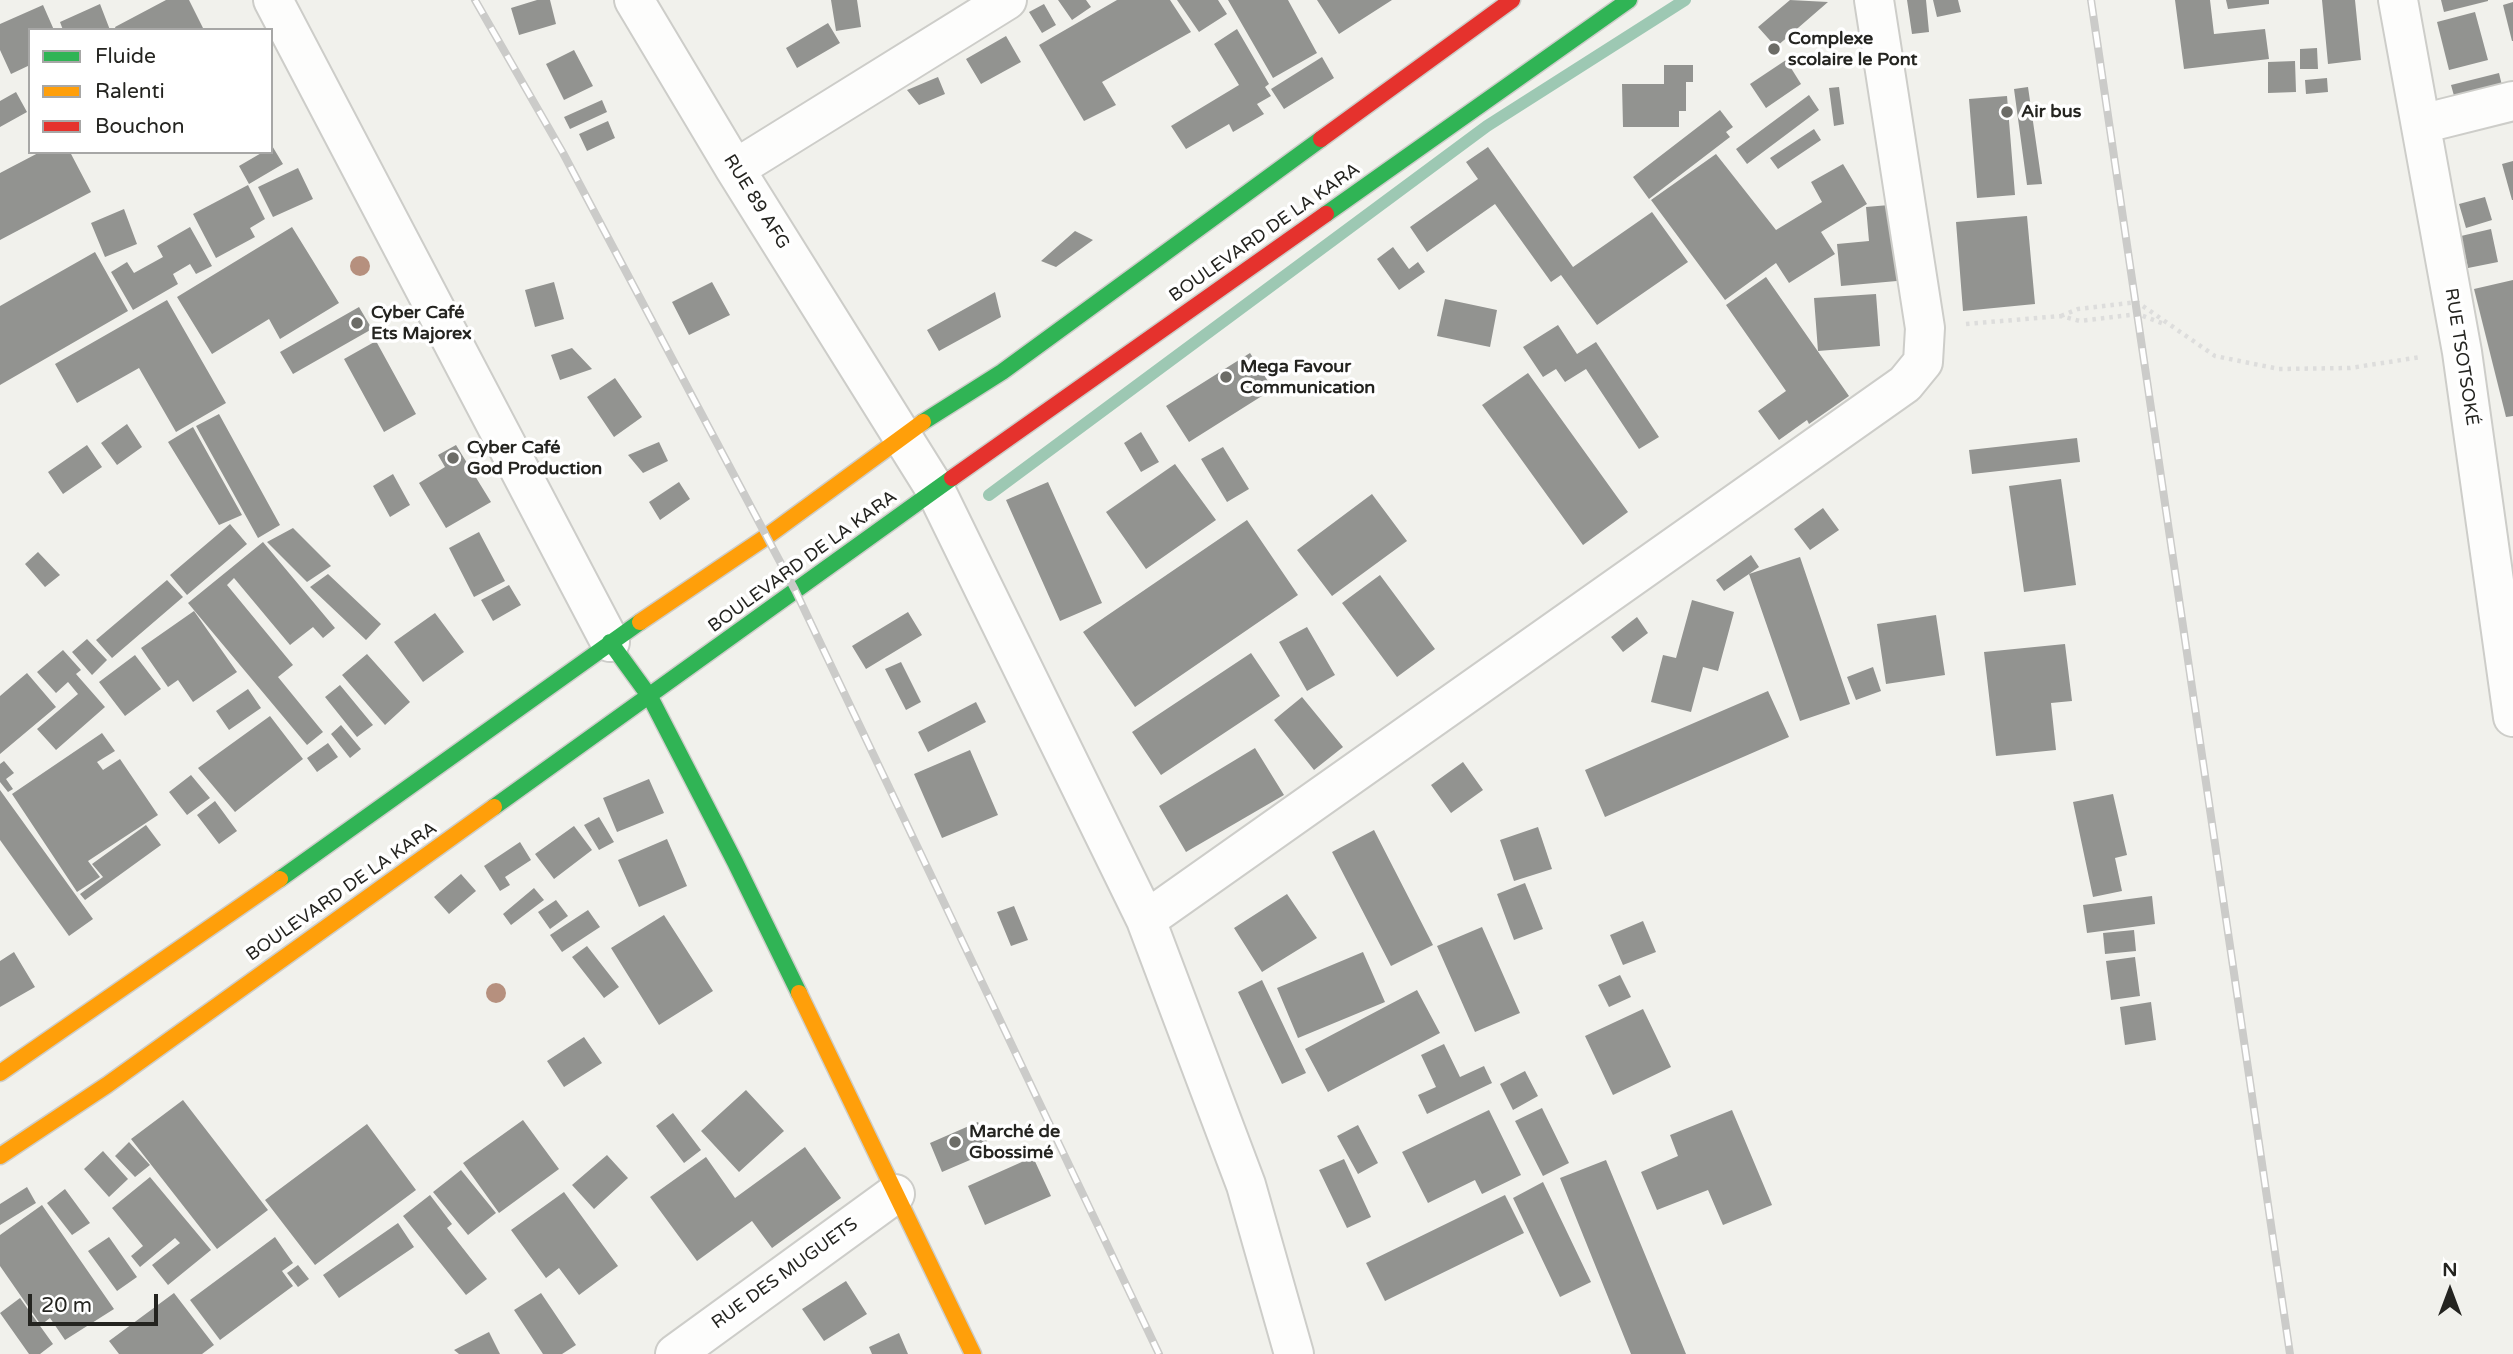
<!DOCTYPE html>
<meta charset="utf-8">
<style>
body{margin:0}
#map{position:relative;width:2513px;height:1354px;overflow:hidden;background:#f1f1ec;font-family:"Varela Round",sans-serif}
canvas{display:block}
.legend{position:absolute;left:28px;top:28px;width:245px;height:126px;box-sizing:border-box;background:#fff;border:2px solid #a7a7a6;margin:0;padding:9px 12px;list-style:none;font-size:21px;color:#242420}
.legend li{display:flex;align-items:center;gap:14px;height:35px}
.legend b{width:35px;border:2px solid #a7a7a6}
.north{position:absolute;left:2415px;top:1256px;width:70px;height:70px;-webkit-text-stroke:5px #fff;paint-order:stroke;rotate:0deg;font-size:19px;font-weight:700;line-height:28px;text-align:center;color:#242420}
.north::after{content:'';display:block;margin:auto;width:24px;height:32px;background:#242420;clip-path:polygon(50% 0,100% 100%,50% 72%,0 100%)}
.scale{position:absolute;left:28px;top:1294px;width:130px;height:32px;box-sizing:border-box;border:4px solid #242420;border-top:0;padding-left:9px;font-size:21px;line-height:24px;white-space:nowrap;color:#242420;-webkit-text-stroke:5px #fff;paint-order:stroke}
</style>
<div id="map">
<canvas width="2513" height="1354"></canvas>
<ul class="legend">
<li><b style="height:9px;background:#30b455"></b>Fluide</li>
<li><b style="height:9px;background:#ff9f0a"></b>Ralenti</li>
<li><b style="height:9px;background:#e5322d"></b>Bouchon</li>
</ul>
<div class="north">N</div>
<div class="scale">20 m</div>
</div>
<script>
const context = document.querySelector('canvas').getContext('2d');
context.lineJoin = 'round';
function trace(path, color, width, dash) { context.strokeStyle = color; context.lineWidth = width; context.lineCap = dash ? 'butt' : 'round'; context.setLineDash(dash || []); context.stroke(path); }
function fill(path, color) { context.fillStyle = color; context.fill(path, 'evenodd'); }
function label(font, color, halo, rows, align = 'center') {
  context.font = font + ' "Varela Round",sans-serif'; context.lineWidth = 7; context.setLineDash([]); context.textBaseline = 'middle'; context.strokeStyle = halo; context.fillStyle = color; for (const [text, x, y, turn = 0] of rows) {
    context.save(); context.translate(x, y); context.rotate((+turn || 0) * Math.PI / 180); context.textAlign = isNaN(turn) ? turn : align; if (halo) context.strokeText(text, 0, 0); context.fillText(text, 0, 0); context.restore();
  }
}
trace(new Path2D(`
 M989,495L1487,126L1685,0`), '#9dc8b3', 12);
fill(new Path2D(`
 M166,0H189L204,30H116L115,27Z
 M537,0H550L556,24L519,35L511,8Z
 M831,0H857L861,27L836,31Z
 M1058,0H1086L1091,7L1072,20Z
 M1117,0H1170L1191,32L1102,82L1116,105L1084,121L1039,45Z
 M1177,0H1218L1227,14L1199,32Z
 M1228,0H1288L1317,53L1273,78Z
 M1317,0H1392L1339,34Z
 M1790,0L1828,2L1776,47L1758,27Z
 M1907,0H1926L1929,32L1912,34Z
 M1933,0H1958L1961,12L1937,17Z
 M2175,0H2210L2214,34L2265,29L2269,59L2184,69Z
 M2226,0H2269V4L2228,9Z
 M2322,0H2355L2361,60L2328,64Z
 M2441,0H2488V1L2444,12Z
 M2513,2V41H2512L2503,5Z
 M100,4L110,30H63L60,22Z
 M1044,4L1056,25L1042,33L1029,12Z
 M43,5L54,30H30V65L11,74L0,50V24Z
 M2475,12L2488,60L2449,70L2437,22Z
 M828,23L840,43L797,68L786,48Z
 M1237,29L1269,84L1265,87L1271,96L1257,104L1264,114L1233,132L1229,124L1186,149L1171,126L1239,85L1214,44Z
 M1006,36L1021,62L981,84L966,59Z
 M2317,48L2318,69H2300V49Z
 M574,50L593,86L564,100L546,64Z
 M1322,57L1334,78L1284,109L1271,89Z
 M1786,60L1801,84L1766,108L1750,84Z
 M2295,61L2296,92L2268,93V62Z
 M1664,65H1693V82H1686V111H1679V127H1623L1622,84H1664Z
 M2499,73L2505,98L2458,110L2451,85Z
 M938,77L945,94L919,105L907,90Z
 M2327,78L2328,92L2306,94L2305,80Z
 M1839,87L1844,124L1834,126L1829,88Z
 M2028,87L2042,184L2027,185L2014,89Z
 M16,92L27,112L0,127V101Z
 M1809,95L1819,110L1747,164L1736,149Z
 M2007,96L2015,195L1977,198L1969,99Z
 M602,100L607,112L570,129L564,117Z
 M1720,110L1733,127L1726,132L1730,137L1649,199L1633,177Z
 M608,121L615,138L587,151L579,134Z
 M1814,129L1821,140L1778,169L1770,158Z
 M271,144L283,164L249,184L239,166L263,152H271Z
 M1488,147L1573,267L1652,212L1688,262L1597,325L1561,275L1551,282L1495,204L1427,252L1410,227L1478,179L1466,162Z
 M40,152H70L91,192L0,240V173Z
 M1716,154L1776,230L1822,202L1811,182L1843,164L1867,204L1821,232L1835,254L1789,283L1776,263L1725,300L1651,200Z
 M2513,161V200H2512L2502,164Z
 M298,168L313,199L273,217L258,187Z
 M248,185L265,219L250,228L255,237L216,258L193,214Z
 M2485,197L2492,220L2466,228L2459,204Z
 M1901,204L1908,280L1841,286L1837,244L1869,241L1866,207Z
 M124,209L137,244L105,257L91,223Z
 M2027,216L2035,304L1963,311L1956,222Z
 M190,227L212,266L196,274L190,264L173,274L178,284L133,310L111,272L127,262L134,273L163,257L157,246Z
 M292,227L339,303L280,339L269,319L212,354L177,297Z
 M2491,229L2498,262L2468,268L2461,236Z
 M1075,231L1093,240L1056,267L1041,261Z
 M1393,247L1409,269L1418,262L1425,272L1399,290L1377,259Z
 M95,252L128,311L0,385V306Z
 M1766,277L1849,396L1809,424L1807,420L1779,440L1758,411L1786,391L1726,305Z
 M2513,280V416L2506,417L2474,289Z
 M554,282L564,319L535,327L525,290Z
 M712,282L730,315L689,335L672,302Z
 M995,292L1001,317L939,351L927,330Z
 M1876,294L1880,346L1818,351L1814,298Z
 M1445,299L1497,310L1490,347L1437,336Z
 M167,300L226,403L176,432L139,368L77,403L55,364Z
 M359,307L372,329L293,374L280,352Z
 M1558,325L1577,354L1596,342L1659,437L1639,449L1586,369L1565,382L1556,369L1543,377L1523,347Z
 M376,341L416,414L384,432L344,359Z
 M572,348L592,369L560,380L551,355Z
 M1250,353L1273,389L1189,442L1166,406Z
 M1528,373L1628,512L1583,545L1482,405Z
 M615,378L642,417L614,437L587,397Z
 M219,414L280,525L258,538L196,426Z
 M127,424L142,447L117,465L101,443Z
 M193,427L242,515L219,525L168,442Z
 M1141,432L1159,462L1141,472L1124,443Z
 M2077,438L2080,462L1972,474L1969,450Z
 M659,442L668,461L643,473L628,455Z
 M87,445L102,467L63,494L48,472Z
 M456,445L491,502L446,528L419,483L445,467L438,455Z
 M1223,447L1249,489L1227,502L1201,459Z
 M1175,464L1216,520L1146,569L1106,512Z
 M393,474L410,505L390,517L373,486Z
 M2061,479L2076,585L2024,592L2009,486Z
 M679,482L690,499L660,520L649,502Z
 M1048,482L1102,603L1060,621L1006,500Z
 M1372,494L1407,541L1332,596L1297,550Z
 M1823,508L1839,530L1810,550L1794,529Z
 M1247,520L1298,595L1135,707L1083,632Z
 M230,524L247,544L187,595L170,575Z
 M293,528L331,566L307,582L267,542Z
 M479,532L505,581L474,597L449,548Z
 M263,542L335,628L323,638L313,627L290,645L234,578L227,585L293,665L278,677L323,732L307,745L188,603Z
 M38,552L60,575L45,587L25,564Z
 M1751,555L1759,567L1749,574L1800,557L1850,704L1800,721L1749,574L1724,591L1716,580Z
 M328,574L381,624L366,640L310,587Z
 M1380,575L1435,649L1397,677L1342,603Z
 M167,580L183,597L112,658L96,640Z
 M509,585L521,605L493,621L481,600Z
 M1692,600L1734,612L1718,671L1703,667L1691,712L1651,702L1663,655L1676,658Z
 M194,611L237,672L193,702L178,680L168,687L141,648Z
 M908,612L922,635L866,669L852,646Z
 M435,613L464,652L423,682L394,642Z
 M1936,615L1945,675L1886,684L1877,624Z
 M1637,617L1648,633L1623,652L1611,637Z
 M1307,627L1335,675L1307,691L1279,642Z
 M87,639L107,660L92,675L72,652Z
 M2065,644L2072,701L2051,703L2056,750L1996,756L1984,652Z
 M63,650L81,670L76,674L105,707L56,750L37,729L78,694L68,682L56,693L37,672Z
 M1251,653L1280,696L1161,775L1132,732Z
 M367,654L410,702L385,725L342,675Z
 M135,655L161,689L125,716L99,682Z
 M901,662L921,702L906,710L885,669Z
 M1873,667L1881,691L1856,700L1847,677Z
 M27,673L56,707L0,754V696Z
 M340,685L373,725L357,737L325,697Z
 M248,689L261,708L229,730L216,711Z
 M1768,691L1789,737L1605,817L1585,770Z
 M1302,697L1343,747L1314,770L1274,720Z
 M976,702L986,722L928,752L918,732Z
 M270,716L303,759L235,812L198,768Z
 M341,725L361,749L350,758L331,734Z
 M102,733L115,751L97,762L103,770L120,759L158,815L88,861L100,877L77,892L12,794Z
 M328,743L338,757L317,772L307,758Z
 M1255,748L1284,795L1186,852L1159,806Z
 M970,750L998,815L942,838L914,774Z
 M4,761L14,773L6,779L13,789L8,792L0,782V764Z
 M1463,762L1483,790L1451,813L1431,785Z
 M191,775L210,798L187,815L169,792Z
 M649,779L664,813L617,832L603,798Z
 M0,790L93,919L69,936L0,840Z
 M2113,794L2127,855L2115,858L2122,891L2093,897L2073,802Z
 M215,801L237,831L219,844L197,815Z
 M599,817L614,842L599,850L584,825Z
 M146,825L161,845L85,900L80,894L103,877L92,864Z
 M574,826L592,850L554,879L535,854Z
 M1538,827L1552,869L1514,881L1500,840Z
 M1374,830L1433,945L1391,966L1332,852Z
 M667,839L687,886L639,907L618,860Z
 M520,842L531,860L505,877L510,885L500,891L484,866Z
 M461,874L476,891L449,914L434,897Z
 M1525,883L1543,929L1514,940L1497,894Z
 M534,888L544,900L511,925L503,914Z
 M1287,894L1317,938L1262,972L1234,928Z
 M2152,896L2155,924L2087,933L2083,905Z
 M556,900L568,916L550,929L538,912Z
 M1014,906L1028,940L1011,946L997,912Z
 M588,910L600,927L562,952L550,935Z
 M664,915L713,991L659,1025L611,948Z
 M1643,921L1656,952L1623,965L1610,935Z
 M1482,927L1520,1013L1475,1032L1437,946Z
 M2134,930L2136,951L2105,954L2103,933Z
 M587,946L619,987L604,998L572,957Z
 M14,952L35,987L0,1007V961Z
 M1363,952L1385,1002L1298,1038L1277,988Z
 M2135,957L2140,996L2111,1000L2106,961Z
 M1620,975L1631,997L1609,1007L1598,985Z
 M1262,980L1306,1073L1282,1084L1238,992Z
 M1417,990L1440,1033L1328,1092L1305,1049Z
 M2151,1002L2156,1040L2125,1045L2120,1007Z
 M1643,1009L1671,1067L1613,1095L1585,1036Z
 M584,1037L602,1063L564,1087L547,1061Z
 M1444,1044L1460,1077L1484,1066L1492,1083L1427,1114L1418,1095L1436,1087L1421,1055Z
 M1525,1071L1538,1096L1513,1110L1500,1084Z
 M746,1090L784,1131L739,1172L701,1131Z
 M183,1100L268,1210L217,1249L131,1139Z
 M1542,1108L1569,1163L1543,1176L1515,1121Z
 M1489,1110L1521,1175L1482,1194L1475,1180L1428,1203L1402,1152Z
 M1732,1110L1772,1205L1723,1225L1708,1190L1657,1210L1641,1172L1678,1156L1670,1135Z
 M673,1113L701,1150L684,1163L656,1126Z
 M523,1120L559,1169L499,1213L463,1163Z
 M978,1122L991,1151L942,1172L930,1143Z
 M367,1124L416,1190L315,1265L265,1200Z
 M1358,1125L1378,1163L1358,1174L1337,1136Z
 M129,1142L150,1165L135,1177L115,1156Z
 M805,1147L841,1198L772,1248L752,1221L697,1261L650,1197L706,1157L735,1198Z
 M103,1151L128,1179L109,1197L84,1169Z
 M607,1155L628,1178L594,1209L572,1185Z
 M1033,1157L1051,1196L985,1225L968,1186Z
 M1344,1159L1371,1217L1347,1228L1319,1170Z
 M1606,1160L1686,1354H1631L1560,1178Z
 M461,1170L496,1213L468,1235L433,1192Z
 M150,1177L211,1250L168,1285L152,1265L180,1243L175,1238L140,1267L131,1256L143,1246L112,1208Z
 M1543,1182L1591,1282L1560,1297L1513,1198Z
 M27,1187L36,1203L0,1225V1204Z
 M65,1189L90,1223L72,1235L47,1203Z
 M564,1192L618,1266L579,1295L559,1268L546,1278L511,1230Z
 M430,1195L452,1224L447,1228L487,1279L466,1295L403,1216Z
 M1505,1195L1524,1233L1385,1301L1366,1263Z
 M42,1205L114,1309L65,1340L50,1318L41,1325L0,1266V1235Z
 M398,1223L414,1247L339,1298L323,1275Z
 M109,1237L137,1277L117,1291L88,1251Z
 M275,1237L293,1263L282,1271L293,1286L220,1340L190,1300Z
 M298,1265L309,1279L298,1287L287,1273Z
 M846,1281L867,1314L824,1341L802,1309Z
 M174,1293L214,1345L202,1354H119L109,1341Z
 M541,1293L576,1345L562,1354H543L514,1310Z
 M20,1298L53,1344L40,1354H29L0,1313Z
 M489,1332L500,1354H459L454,1350Z
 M899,1333L908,1354H872L869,1347Z`), '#929390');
const street = new Path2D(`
 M273,0L610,642
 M634,0L735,169L935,489L1146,920L1246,1185L1294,1354
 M2398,0L2462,352L2513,717
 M2421,124L2513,101
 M735,169L1007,0
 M1146,920L1905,384L1923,362L1925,328L1874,0
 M675,1354L895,1194`);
const fast = new Path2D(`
 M1326,214L1629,0
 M923,422L1002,372L1321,139
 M610,642L650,697L735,862L799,993
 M494,807L952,478
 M280,879L640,622`);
const slow = new Path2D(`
 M640,622L766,537L923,422
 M799,993L973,1354
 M0,1073L280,879
 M0,1156L107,1085L494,807`);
const jam = new Path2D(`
 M1321,139L1512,0
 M952,478L1326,214`);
trace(street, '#cdcdc9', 42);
trace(fast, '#cdcdc9', 19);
trace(slow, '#cdcdc9', 19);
trace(jam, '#cdcdc9', 19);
trace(new Path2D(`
 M2061,316L2078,309L2137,302L2215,356L2279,369L2350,368L2421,357
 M1966,324L2061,316L2080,321L2138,314L2164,324`), '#dddddc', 4.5, [3.5, 5]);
trace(street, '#fdfdfc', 38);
trace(fast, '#30b455', 16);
trace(slow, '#ff9f0a', 16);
trace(jam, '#e5322d', 16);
const rail = new Path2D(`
 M475,0L563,153L795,590L1159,1354
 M2091,0L2290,1354`);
trace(rail, '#cbcbc9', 8);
trace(rail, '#fff', 5, [16]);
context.fillStyle = '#b6907e';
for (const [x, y] of [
 [360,266],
 [496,993]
]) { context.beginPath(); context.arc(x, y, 10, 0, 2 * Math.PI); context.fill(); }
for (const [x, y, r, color] of [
 [1774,49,7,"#6c6c67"],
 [2007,112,7,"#6c6c67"],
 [357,323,7,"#6c6c67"],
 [1226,377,7,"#6c6c67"],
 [453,458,7,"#6c6c67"],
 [955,1142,7,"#6c6c67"]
]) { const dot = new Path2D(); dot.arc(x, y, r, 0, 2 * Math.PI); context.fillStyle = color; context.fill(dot); trace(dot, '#fff', 2.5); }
label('bold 18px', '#242420', '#fff', [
 ["Complexe",1788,39],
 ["scolaire le Pont",1788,60],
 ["Air bus",2021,112],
 ["Cyber Café",371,313],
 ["Ets Majorex",371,334],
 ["Mega Favour",1240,367],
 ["Communication",1240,388],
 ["Cyber Café",467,448],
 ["God Production",467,469],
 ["Marché de",969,1132],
 ["Gbossimé",969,1153]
], 'left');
label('18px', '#242420', '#fff', [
 ["RUE 89 AFG",756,202,58],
 ["BOULEVARD DE LA KARA",1265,233,-35],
 ["RUE TSOTSOKÉ",2461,357,81],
 ["BOULEVARD DE LA KARA",803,562,-36],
 ["BOULEVARD DE LA KARA",342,892,-35],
 ["RUE DES MUGUETS",785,1274,-36]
]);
</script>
